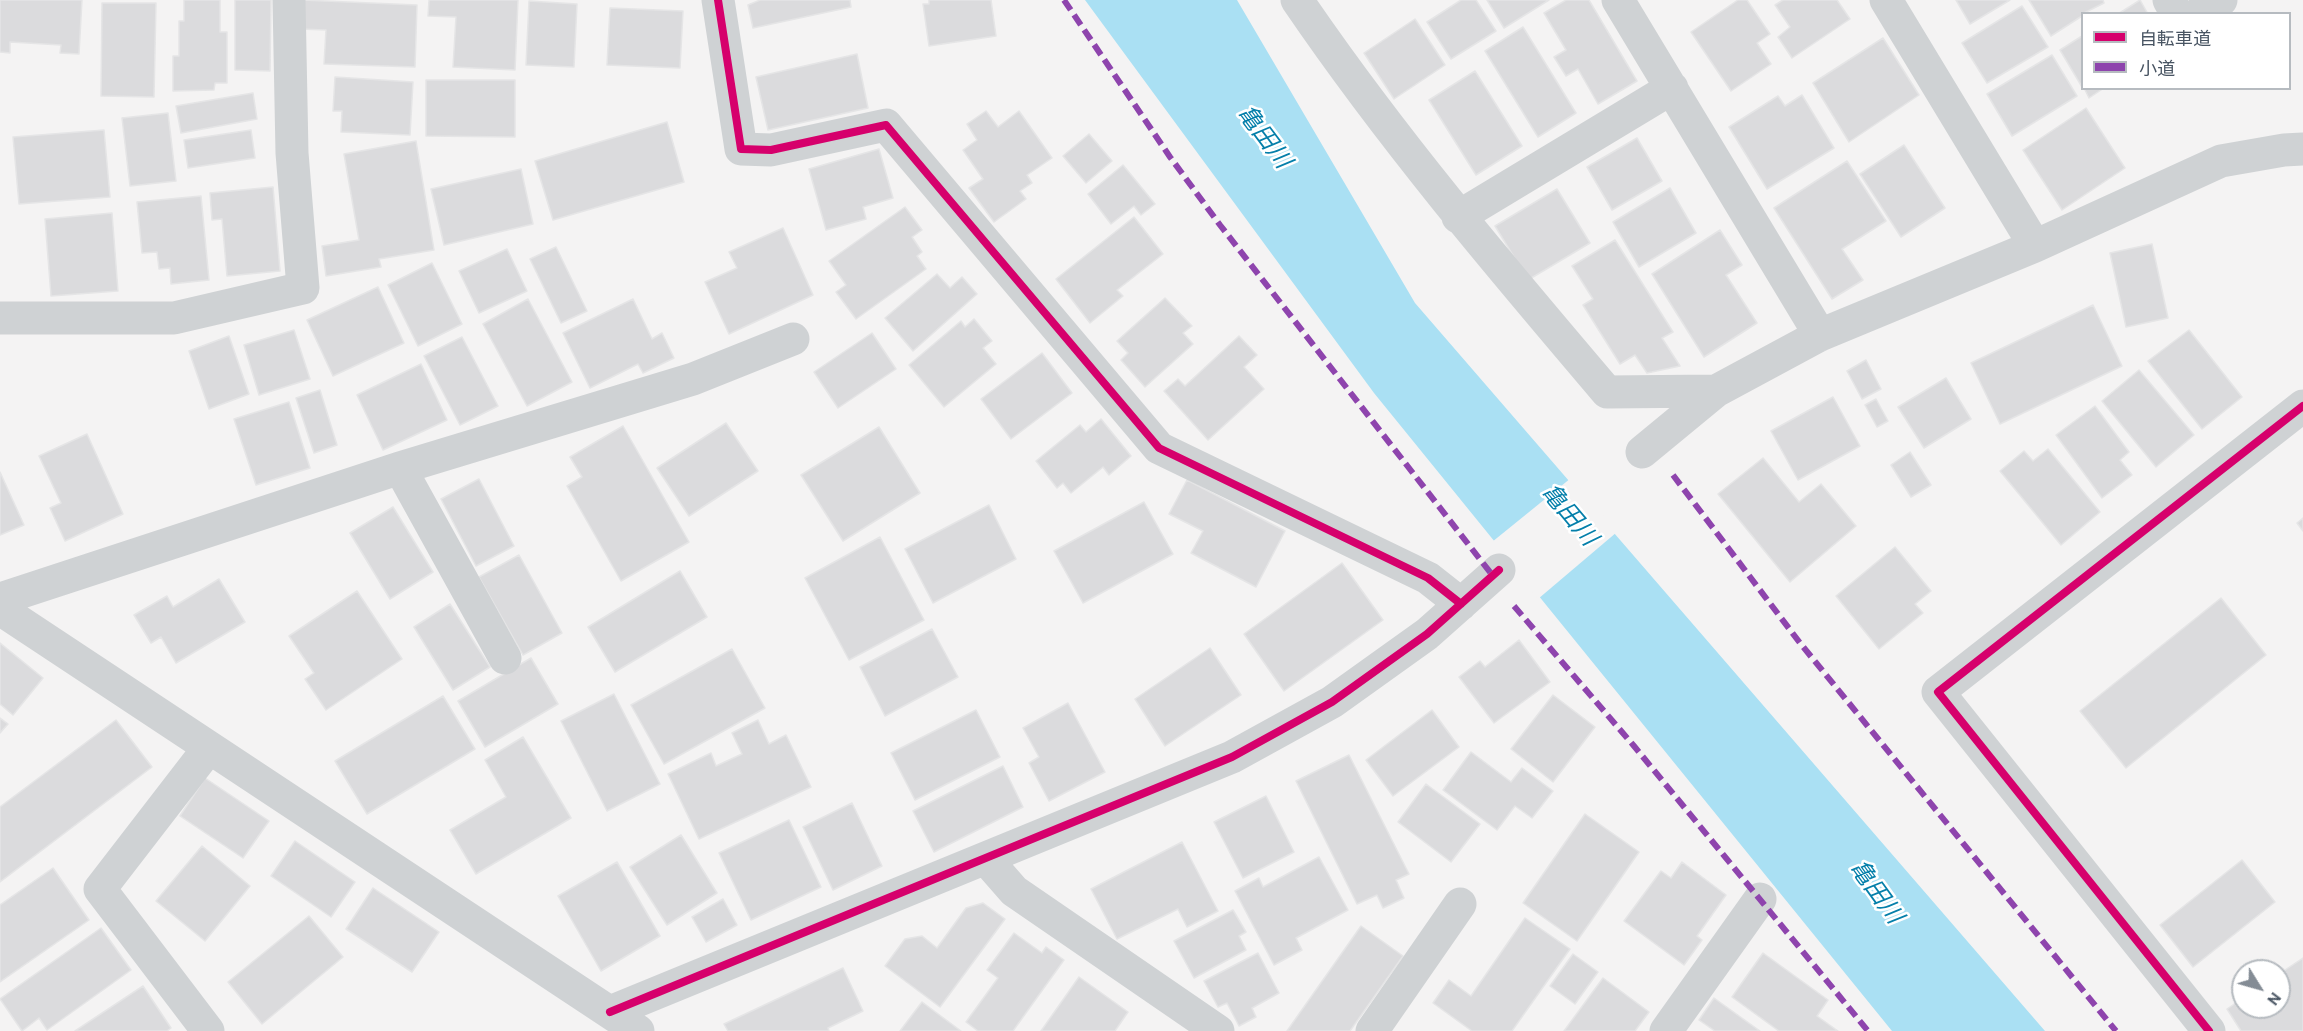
<!DOCTYPE html>
<meta charset="utf-8">
<style>
body{margin:0}
#map{position:relative;width:2303px;height:1031px;overflow:hidden;background:#f4f3f3;font-family:Cabin,"Noto Sans JP",sans-serif}
canvas{display:block}
.legend{position:absolute;left:2081px;top:12px;width:210px;height:78px;box-sizing:border-box;background:#fff;border:2px solid #b6bbc0;margin:0;padding:8px 10px;list-style:none;font-size:18px;color:#485462}
.legend li{display:flex;align-items:center;gap:12px;height:30px}
.legend b{width:30px;border:2px solid #b6bbc0}
.north{position:absolute;left:2231px;top:959px;width:60px;height:60px;box-sizing:border-box;background:#fff;border:2px solid #b6bbc0;border-radius:50%;rotate:127deg;font-size:16px;font-weight:700;line-height:24px;text-align:center;color:#485462}
.north::after{content:'';display:block;margin:auto;width:21px;height:27px;background:#848c95;clip-path:polygon(50% 0,100% 100%,50% 72%,0 100%)}
</style>
<div id="map">
<canvas width="2303" height="1031"></canvas>
<ul class="legend">
<li><b style="height:8px;background:#d6006c"></b>自転車道</li>
<li><b style="height:8px;background:#8e44ad"></b>小道</li>
</ul>
<div class="north">N</div>
</div>
<script>
const context = document.querySelector('canvas').getContext('2d');
context.lineJoin = 'round';
function fill(path, color) { context.fillStyle = color; context.fill(path, 'evenodd'); }
function trace(path, color, width, dash) { context.strokeStyle = color; context.lineWidth = width; context.lineCap = dash ? 'butt' : 'round'; context.setLineDash(dash || []); context.stroke(path); }
function label(font, color, halo, rows, align = 'center') {
  context.font = font + ' Cabin,"Noto Sans JP",sans-serif'; context.lineWidth = 5; context.setLineDash([]); context.textBaseline = 'middle'; context.strokeStyle = halo; context.fillStyle = color; for (const [text, x, y, turn = 0] of rows) {
    context.save(); context.translate(x, y); context.rotate((+turn || 0) * Math.PI / 180); context.textAlign = isNaN(turn) ? turn : align; if (halo) context.strokeText(text, 0, 0); context.fillText(text, 0, 0); context.restore();
  }
}
fill(new Path2D(`
 M1085,0H1237L1415,303L2045,1031H1892L1374,393Z`), '#aae0f3');
fill(new Path2D(`
 M1571,478L1617,532L1538,599L1492,542Z`), '#f4f3f3');
const building = new Path2D(`
 M0,0H82L79,54L60,53L61,45L10,42V53L0,52Z
 M184,0H220V32H227V83H215L214,90L173,91V56H179V21H184Z
 M235,0H271L270,71L235,70Z
 M302,0L417,5L415,67L324,64L326,30L300,29Z
 M429,0H518L515,70L453,67L456,17L428,16Z
 M760,0H850L851,7L753,28L748,5Z
 M929,0H991L996,36L929,46L923,4H929Z
 M1461,0H1476L1496,31L1451,59L1427,22Z
 M1487,0H1549L1504,28Z
 M1566,0H1589L1637,81L1598,104L1578,69L1566,76L1554,57L1566,50L1544,13Z
 M1738,0H1747L1770,34L1757,43L1771,64L1731,91L1691,32Z
 M1783,0H1837L1850,19L1792,58L1778,37L1790,27L1775,5Z
 M1956,0H2010L1970,24Z
 M2029,0H2103L2104,3L2082,14V16L2051,36Z
 M2140,0L2148,14H2118Z
 M529,1L577,4L574,67L526,65Z
 M102,3H156L154,97L101,96Z
 M2022,6L2048,47L1987,83L1962,43Z
 M610,8L683,11L680,68L607,65Z
 M1415,19L1445,65L1394,99L1364,53Z
 M1523,27L1576,113L1538,137L1485,51Z
 M2082,36V87L2060,50Z
 M1883,38L1919,95L1849,142L1813,83Z
 M857,54L868,108L768,130L756,77Z
 M2052,55L2077,96L2012,136L1987,94Z
 M1475,71L1522,146L1476,175L1429,100Z
 M335,77L413,82L410,135L341,132L342,111H333Z
 M426,80H515V137L426,136Z
 M2084,88H2104L2089,98Z
 M253,93L257,119L181,133L176,106Z
 M1802,95L1834,148L1767,189L1729,127L1778,96L1785,106Z
 M2086,108L2125,168L2062,210L2023,150Z
 M986,111L998,127L1019,111L1052,158L1027,175L1032,183L1020,191L1026,199L994,222L969,188L983,179L963,150L977,140L967,124Z
 M168,113L176,181L130,186L122,118Z
 M667,122L684,182L553,220L535,161Z
 M104,130L110,197L19,204L13,137Z
 M251,130L255,158L188,168L184,140Z
 M1089,134L1112,161L1086,183L1063,156Z
 M1637,138L1662,181L1612,210L1587,167Z
 M416,141L434,250L379,259L381,267L326,276L322,246L359,240L344,154Z
 M1904,145L1945,208L1901,237L1860,174Z
 M879,149L893,198L863,207L866,219L826,230L809,169Z
 M1847,161L1886,221L1842,249L1863,280L1832,299L1774,208Z
 M1123,165L1155,204L1141,215L1134,206L1111,224L1088,194Z
 M521,169L533,224L444,245L431,189Z
 M273,187L280,271L227,276L222,219L212,220L210,193Z
 M1670,188L1696,233L1639,267L1613,222Z
 M1557,189L1590,243L1528,280L1495,226Z
 M201,196L209,280L171,284L170,268L159,269L157,252L142,253L137,202Z
 M905,207L922,230L912,237L922,252L917,256L926,269L856,319L836,292L846,285L829,261Z
 M112,213L118,291L51,296L45,219Z
 M1134,217L1163,254L1117,290L1123,296L1090,323L1056,279Z
 M783,228L813,295L729,334L705,282L737,268L729,252Z
 M1720,230L1742,265L1726,275L1757,323L1704,357L1652,274Z
 M1615,240L1673,332L1662,338L1680,366L1647,373L1635,355L1620,364L1583,305L1593,299L1572,266Z
 M2152,244L2168,318L2126,327L2110,253Z
 M556,247L587,311L561,323L530,259Z
 M507,249L527,291L479,313L459,271Z
 M432,263L462,324L418,346L388,285Z
 M937,274L950,288L962,277L977,294L913,351L885,318Z
 M378,287L404,343L333,376L307,320Z
 M1165,298L1192,326L1183,333L1193,344L1145,387L1121,360L1128,353L1117,341Z
 M528,299L572,382L527,406L483,324Z
 M633,299L652,339L662,333L674,358L643,373L638,364L590,388L563,333Z
 M2093,305L2122,366L2000,424L1971,363Z
 M974,319L992,341L983,348L996,364L944,407L909,365L961,321L965,327Z
 M294,330L310,379L259,395L244,345Z
 M2189,330L2242,397L2202,429L2148,361Z
 M872,333L896,369L838,408L814,372Z
 M229,336L249,394L209,409L189,351Z
 M1239,336L1257,355L1244,367L1264,389L1208,440L1164,391L1178,379L1185,386Z
 M462,337L498,406L460,425L424,356Z
 M1042,353L1072,393L1011,439L981,399Z
 M1866,360L1881,389L1862,399L1847,371Z
 M421,364L447,420L383,450L357,395Z
 M2139,370L2194,435L2156,467L2102,401Z
 M1946,378L1971,419L1924,448L1898,407Z
 M320,390L337,445L314,453L296,398Z
 M1833,397L1860,446L1798,480L1771,431Z
 M1876,399L1888,421L1877,427L1865,405Z
 M289,402L310,468L256,485L234,419Z
 M2095,406L2129,452L2120,460L2132,475L2102,498L2056,435Z
 M1101,419L1131,456L1109,475L1103,467L1071,493L1063,483L1057,488L1036,461L1080,425L1086,432Z
 M726,423L758,471L689,516L657,468Z
 M623,426L689,542L621,581L567,486L582,477L570,457Z
 M879,427L920,493L843,541L801,475Z
 M87,434L123,514L65,541L50,508L61,503L39,456Z
 M2048,449L2100,512L2061,545L2000,471L2024,451L2033,461Z
 M1910,452L1931,485L1911,497L1891,465Z
 M1763,458L1799,502L1821,484L1856,526L1790,582L1718,494Z
 M0,472L24,525L0,535Z
 M479,479L514,546L476,566L441,499Z
 M1187,480L1285,531L1256,587L1191,553L1203,531L1169,514Z
 M1144,502L1173,554L1083,603L1054,551Z
 M989,505L1016,559L933,603L905,549Z
 M393,507L433,572L390,599L350,533Z
 M2303,518V531L2297,523Z
 M880,537L924,620L849,660L805,578Z
 M1895,547L1931,591L1915,604L1923,613L1879,649L1836,596Z
 M519,555L562,633L523,655L479,577Z
 M1342,563L1383,620L1284,691L1244,634Z
 M680,571L707,617L615,672L588,627Z
 M219,579L245,622L176,663L161,637L151,643L134,615L167,596L173,607Z
 M357,591L402,659L326,710L305,679L314,673L289,636Z
 M2221,598L2266,655L2126,768L2080,711Z
 M450,604L490,667L453,690L414,627Z
 M932,629L958,677L885,716L860,667Z
 M1519,640L1550,682L1494,723L1459,677L1480,661L1485,667Z
 M0,643L43,678L13,715L0,704Z
 M1210,648L1241,695L1165,746L1135,699Z
 M732,649L765,708L664,764L631,705Z
 M531,658L558,704L485,747L458,701Z
 M614,694L660,784L607,811L561,721Z
 M1553,695L1595,727L1553,782L1511,749Z
 M443,696L475,749L367,814L335,761Z
 M1068,703L1105,772L1049,801L1029,763L1039,757L1023,728Z
 M976,710L1000,757L915,800L891,753Z
 M1432,710L1459,747L1393,796L1366,760Z
 M0,718L8,724L0,733Z
 M116,720L152,767L0,882V807Z
 M758,720L769,744L786,735L811,787L699,839L668,774L711,753L716,766L742,754L732,733Z
 M523,737L571,818L476,874L450,830L506,797L485,760Z
 M1471,752L1511,782L1522,768L1553,791L1532,818L1515,806L1497,830L1443,790Z
 M1349,755L1409,874L1396,880L1404,898L1383,908L1377,895L1357,904L1296,781Z
 M1003,766L1023,807L934,852L913,811Z
 M205,778L269,821L243,858L180,816Z
 M1426,784L1480,824L1451,862L1398,822Z
 M1266,796L1294,852L1243,878L1214,822Z
 M852,803L882,866L833,890L803,827Z
 M1585,814L1639,852L1577,941L1523,903Z
 M789,820L821,887L751,920L719,853Z
 M681,835L717,893L667,925L630,867Z
 M295,841L355,882L331,917L271,876Z
 M1182,842L1218,911L1187,927L1178,909L1117,939L1091,889Z
 M202,846L250,886L205,941L156,901Z
 M1319,857L1348,910L1296,938L1302,950L1274,965L1235,891L1259,878L1263,887Z
 M2242,860L2275,902L2193,967L2160,925Z
 M617,862L660,936L601,971L558,896Z
 M1682,862L1726,895L1697,936L1702,940L1684,965L1624,921L1661,871L1671,878Z
 M53,868L89,920L0,982V905Z
 M373,888L439,932L412,972L346,929Z
 M723,899L737,925L706,942L692,917Z
 M983,903L1005,919L940,1007L885,966L905,939L922,936L937,948L966,908Z
 M1233,910L1246,932L1239,936L1246,950L1194,978L1174,941Z
 M309,916L343,957L262,1024L228,982Z
 M1525,918L1570,949L1512,1031H1472L1433,1003L1449,980L1471,996Z
 M1361,926L1403,956L1350,1031H1287Z
 M101,928L131,970L47,1030L39,1018L22,1031L0,999Z
 M1014,933L1042,953L1046,947L1064,960L1013,1031H978L966,1022L998,978L987,970Z
 M1258,953L1279,993L1252,1008L1256,1017L1239,1026L1227,1003L1218,1007L1204,981Z
 M1763,953L1828,1000L1817,1016L1838,1031H1779L1732,997Z
 M1573,954L1598,972L1575,1004L1550,986Z
 M2303,958V1031H2241L2227,1009L2243,998V1007H2279V974Z
 M843,968L863,1011L828,1028L829,1031H728L724,1024Z
 M1079,977L1128,1012L1115,1031H1041Z
 M1603,978L1649,1012L1635,1031H1564Z
 M143,986L171,1028L167,1031H75Z
 M1714,998L1760,1031H1715L1699,1020Z
 M922,1002L961,1031H900Z`);
fill(building, '#dbdbdd');
trace(building, '#e5e5e6', 1.5);
trace(new Path2D(`
 M718,0L741,149L771,150L886,125L1159,448L1428,578L1461,604
 M1297,0C1391,138 1499,265 1607,392L1716,391
 M1618,0L1820,335
 M1886,0L2035,246
 M2169,0L2177,14
 M2198,14L2221,0
 M1458,217L1672,88
 M0,318H174L303,288L292,153L289,0
 M1642,452L1716,391L1820,335L2035,246L2221,161L2284,150L2303,149
 M400,468L505,658
 M0,599L400,468L693,379L793,339
 M0,609L638,1031
 M208,749L100,889L208,1031
 M986,859L1014,891L1218,1031
 M610,1012L1232,757L1332,702L1427,634L1499,570
 M1372,1031L1460,904
 M1666,1031L1760,899
 M2209,1031L1938,692L2303,406`), '#cfd2d4', 33);
trace(new Path2D(`
 M1064,0L1170,157L1220,225L1493,576
 M1673,475L1800,643L2116,1031
 M1514,606L1634,746L1868,1031`), '#8e44ad', 6, [12, 6]);
trace(new Path2D(`
 M718,0L741,149L771,150L886,125L1159,448L1428,578L1461,604
 M610,1012L1232,757L1332,702L1427,634L1499,570
 M2209,1031L1938,692L2303,406`), '#d6006c', 8);
label('italic 24px', '#047faa', '#fff', [
 ["亀田川",1264,137,53],
 ["亀田川",1569,515,50],
 ["亀田川",1876,892,54]
]);
</script>
